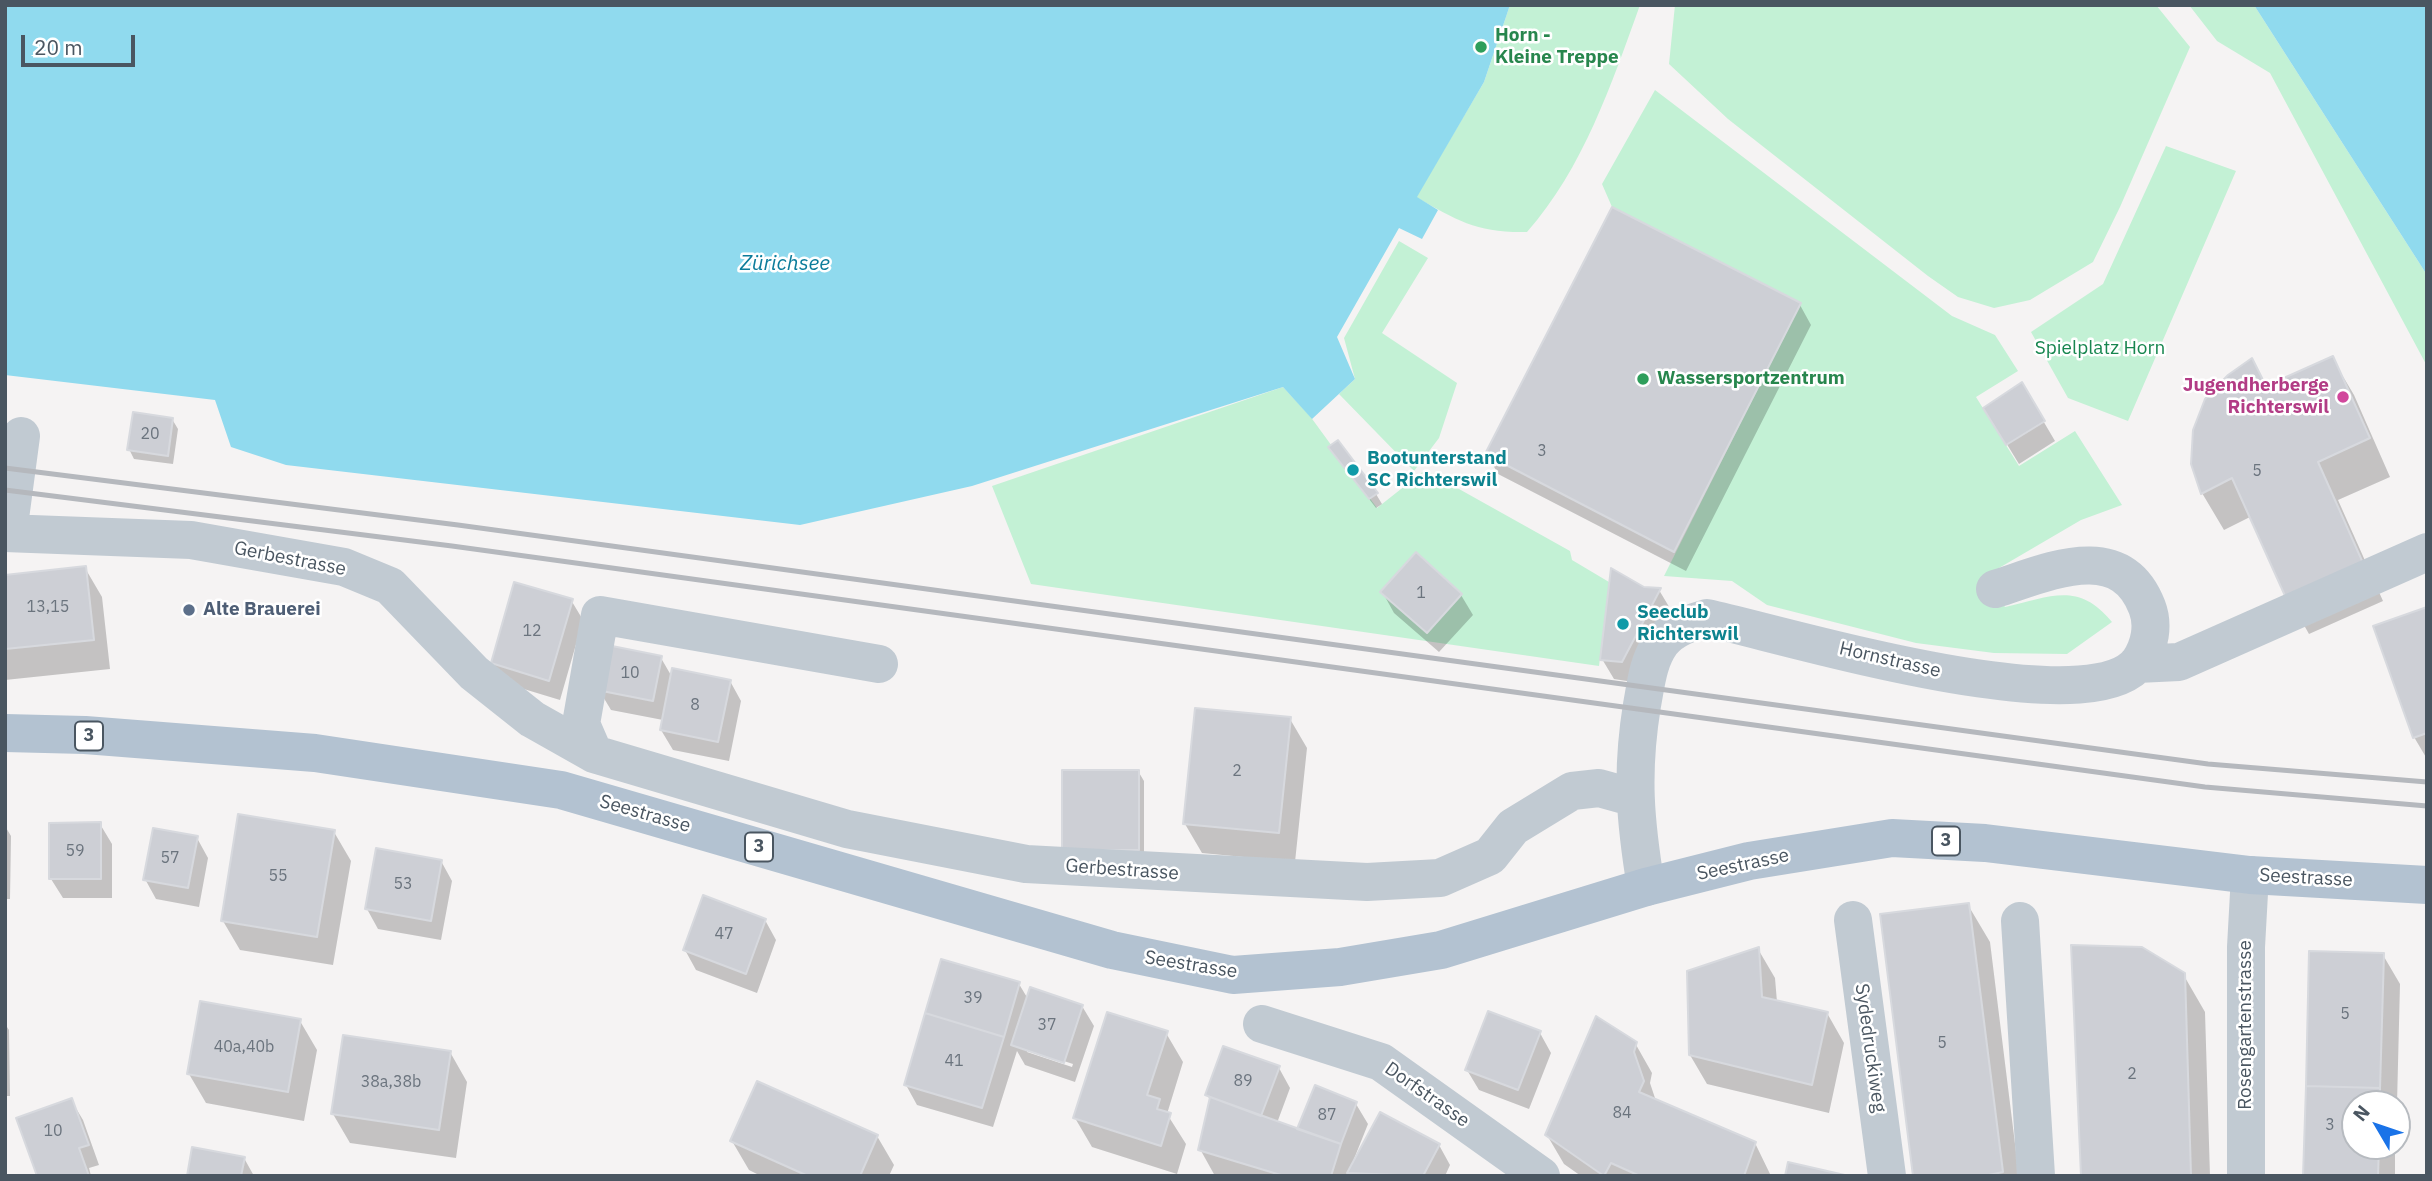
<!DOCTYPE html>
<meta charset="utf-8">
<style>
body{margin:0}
#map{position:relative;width:2432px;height:1181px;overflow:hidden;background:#f5f3f3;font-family:"IBM Plex Sans",sans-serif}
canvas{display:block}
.frame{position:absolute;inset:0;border:7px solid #4a5661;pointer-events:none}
.north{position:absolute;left:2341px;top:1090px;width:70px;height:70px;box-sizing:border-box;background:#fff;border:2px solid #b7bbc0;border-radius:50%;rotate:309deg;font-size:19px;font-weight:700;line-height:28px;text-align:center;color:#4a5661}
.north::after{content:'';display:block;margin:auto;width:24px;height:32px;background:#1a73e8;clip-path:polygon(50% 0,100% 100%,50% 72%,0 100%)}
.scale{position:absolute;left:21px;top:35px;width:114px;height:32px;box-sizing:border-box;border:4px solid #4a5661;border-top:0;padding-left:9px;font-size:21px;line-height:24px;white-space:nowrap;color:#4a5661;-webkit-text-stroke:5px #fff;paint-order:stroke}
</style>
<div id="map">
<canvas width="2432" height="1181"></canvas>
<div class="frame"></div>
<div class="north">N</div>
<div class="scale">20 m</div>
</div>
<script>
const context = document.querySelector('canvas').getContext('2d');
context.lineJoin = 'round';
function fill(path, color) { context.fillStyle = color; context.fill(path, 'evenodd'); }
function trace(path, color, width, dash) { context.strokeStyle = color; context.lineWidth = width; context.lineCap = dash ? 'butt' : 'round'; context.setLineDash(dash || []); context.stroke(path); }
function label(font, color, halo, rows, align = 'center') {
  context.font = font + ' "IBM Plex Sans",sans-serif'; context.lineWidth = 5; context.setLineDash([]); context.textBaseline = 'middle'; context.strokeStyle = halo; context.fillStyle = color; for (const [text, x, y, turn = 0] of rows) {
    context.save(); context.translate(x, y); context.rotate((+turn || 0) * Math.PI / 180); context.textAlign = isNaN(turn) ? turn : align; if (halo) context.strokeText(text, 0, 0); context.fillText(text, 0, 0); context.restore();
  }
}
fill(new Path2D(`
 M1510,5H1640C1612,83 1583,169 1527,232C1477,233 1458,221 1416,197L1484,82Z
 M1675,5H2156L2190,47L2120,207L2093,262L2030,300L1994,308L1958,297L1928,276L1728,119L1669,64Z
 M2189,5H2254L2427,275V366L2270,73L2217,41Z
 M1655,90L1952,316L1995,335L2018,371L1976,397L2019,466L2075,431L2122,505L2081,520L1987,575L2005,607C2051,597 2078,581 2112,622L2067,654L1994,653L1916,643L1767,605L1732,581L1664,576L1801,303L1612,207L1602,184Z
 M2166,146L2236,171L2128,421L2068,398L2031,332L2103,284Z
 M1399,241L1428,258L1382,333L1457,383L1439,438L1414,471L1339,394L1355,379L1344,338Z
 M1283,387L1310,416L1377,508L1425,470L1570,551L1572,560L1609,582L1599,666L1031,584L992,486Z`), '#c3f1d5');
fill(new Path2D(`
 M5,5H1510L1484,82L1417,197L1438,210L1422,239L1399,228L1337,337L1355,379L1312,419L1283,387L972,486L800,525L286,465L231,447L215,400L5,375Z
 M2254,5H2427V275Z`), '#90daee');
fill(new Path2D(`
 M1800,305L1811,325L1686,571L1498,474L1487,454Z
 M2332,358L2354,395L2390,477L2338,500L2383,601L2309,634L2288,597L2252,516L2224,530L2202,493L2267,387Z
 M2022,385L2055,441L2019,464L1997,428Z
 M172,419L178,429L173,464L134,459L129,449Z
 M1337,442L1376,494L1382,504L1376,508L1336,456Z
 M1416,555L1461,595L1473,615L1439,652L1394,613L1383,593Z
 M85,568L102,597L110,669L5,680V576Z
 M1644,589L1659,590L1671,610L1633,682L1614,679L1602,659Z
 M571,600L583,620L560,700L504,683L493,663Z
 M2427,608V759L2414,737Z
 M661,658L672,677L730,681L741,701L729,761L673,750L661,730L663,720L611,710L599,690Z
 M1290,719L1307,748L1295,862L1202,853L1185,824Z
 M1138,771L1144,781V859L1064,849Z
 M100,824L112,844V898H63L51,879Z
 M5,826L11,836L10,899H5Z
 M334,832L351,861L333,965L240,950L223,921Z
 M197,838L208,858L199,907L156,899L145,879Z
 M441,861L452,881L441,940L378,929L367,909Z
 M1968,905L1990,942L2019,1176H1915Z
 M765,920L776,940L757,993L696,970L685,950Z
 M1758,949L1775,978L1777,1002L1827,1013L1844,1043L1829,1113L1707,1084L1690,1055Z
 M2383,955L2400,984L2397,1104H2355V1146H2395V1176H2305Z
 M2183,974L2205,1012L2210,1176H2083Z
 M1019,984L1028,999L1082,1006L1094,1026L1075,1082L1025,1065L1017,1051L993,1127L917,1105L906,1085ZM1027,1049L1073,1064L1072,1067L1027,1052Z
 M300,1021L317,1050L304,1121L206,1103L189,1074Z
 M5,1024L9,1030L10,1096H5Z
 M1166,1033L1183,1062L1167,1114L1186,1144L1177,1174L1092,1147L1075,1118Z
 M1540,1033L1551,1053L1529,1109L1479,1090L1467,1070Z
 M1635,1043L1652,1073L1650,1083L1656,1101L1755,1143L1771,1176H1581L1564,1164L1547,1135Z
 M450,1052L467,1082L456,1158L350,1143L333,1114Z
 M1279,1068L1290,1088L1277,1123L1298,1130L1356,1104L1368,1124L1354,1159L1439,1145L1450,1165L1445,1176H1215L1200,1149L1211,1101L1207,1095Z
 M71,1100L83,1120L99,1165L89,1168L91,1176H39Z
 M877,1136L894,1165L889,1176H761L749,1170L732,1141Z
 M244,1158L254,1176H188Z`), '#0003');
const building = new Path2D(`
 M1612,207L1801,303L1674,552L1485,454Z
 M2333,356L2370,438L2318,462L2363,563L2286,598L2232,478L2201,494L2191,464L2193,430L2205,399L2228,375L2252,358L2266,386Z
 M2022,382L2045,421L2006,445L1983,408Z
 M133,412L173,418L168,456L127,450Z
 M1338,440L1378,493L1369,499L1328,447Z
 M1416,552L1462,594L1427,633L1380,592Z
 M86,566L94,640L5,649V575Z
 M1611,568L1644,587L1661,588L1622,662L1600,660Z
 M514,582L573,599L549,681L491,663Z
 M2427,607V733L2413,738L2373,626Z
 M607,645L662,656L653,701L597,690Z
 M672,668L731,680L718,742L660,730Z
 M1195,708L1291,717L1279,833L1183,824Z
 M1062,770H1139V850H1062Z
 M238,814L335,830L317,937L221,921Z
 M101,822V879H49V823Z
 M153,828L198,836L188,888L143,880Z
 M376,848L442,860L431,921L365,909Z
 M703,895L766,919L746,974L683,950Z
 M1969,903L2003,1172L1984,1176H1913L1880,914Z
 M2071,945L2142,947L2185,973L2191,1176H2081Z
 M1759,947L1762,997L1828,1012L1812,1085L1689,1055L1687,971Z
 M2309,951L2384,953L2380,1088L2306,1086Z
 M941,959L1020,982L1004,1037L925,1013Z
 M1030,987L1083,1005L1064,1063L1011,1045Z
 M200,1001L301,1019L288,1092L187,1074Z
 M1488,1011L1541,1031L1518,1090L1465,1070Z
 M1107,1012L1168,1031L1147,1095L1160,1099L1157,1109L1171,1113L1161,1146L1073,1118Z
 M925,1013L1004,1037L982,1108L904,1085Z
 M1596,1016L1637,1042L1634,1052L1644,1081L1639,1092L1756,1142L1744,1176H1640L1611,1163L1604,1176L1545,1135Z
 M343,1035L451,1051L439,1130L331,1114Z
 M1223,1046L1280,1066L1261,1116L1205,1095Z
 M757,1081L878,1135L860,1176H808L730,1141Z
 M1315,1085L1357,1102L1341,1144L1297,1129Z
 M2306,1086L2380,1088V1104H2355V1146H2379L2378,1176H2303Z
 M1210,1097L1341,1144L1331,1176H1284L1198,1150Z
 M72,1098L89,1145L79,1148L89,1176H37L16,1118Z
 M1380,1112L1440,1144L1423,1176L1347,1173Z
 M192,1147L245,1157L241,1176H187Z
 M1788,1162L1849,1176H1785Z`);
fill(building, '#cdcfd5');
trace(building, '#d7d9de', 2);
trace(new Path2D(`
 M5,533L191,540L344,567L390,586L474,673L532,719L594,754L847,829L1026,864L1367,882L1440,878L1490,856L1513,827L1572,791L1599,788L1635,798
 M8,533L21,436
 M2137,664L2179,662L2427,552
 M594,754L581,724L600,615L879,664
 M1646,887C1635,820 1631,773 1642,705C1646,684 1648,661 1661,643C1672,628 1690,623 1707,618C1783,634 2089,728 2139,662C2150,646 2154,625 2147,607C2120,537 2046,573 1995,589
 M1853,920L1887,1176
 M2020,921L2036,1176
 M1262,1024L1381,1062L1541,1176
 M2246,1176V947L2250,875`), '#c1cad2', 38);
trace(new Path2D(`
 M5,733L85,735L315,753L561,790L1112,950L1233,975L1340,967L1441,950L1646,887L1749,861L1892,838L1985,843L2250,875L2427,885`), '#b3c2d1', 38);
trace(new Path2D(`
 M5,468L458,525L2208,764L2427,782
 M5,490L452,546L2205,787L2427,806`), '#b5b8bd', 5);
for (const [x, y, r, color] of [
 [1481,47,7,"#2e9e5b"],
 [1643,379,7,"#2e9e5b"],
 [2343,397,7,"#d1479c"],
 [1353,470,7,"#0f9aa8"],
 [189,610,7,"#5c6f8a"],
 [1623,624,7,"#0f9aa8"]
]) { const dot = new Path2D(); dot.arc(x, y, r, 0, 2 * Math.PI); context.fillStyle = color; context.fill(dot); trace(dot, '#fff', 2.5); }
label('16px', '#6b747e', null, [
 ["20",150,434],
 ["3",1542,451],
 ["5",2257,471],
 ["1",1421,593],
 ["13,15",48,607],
 ["12",532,631],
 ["10",630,673],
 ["8",695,705],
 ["2",1237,771],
 ["59",75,851],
 ["57",170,858],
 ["55",278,876],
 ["53",403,884],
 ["47",724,934],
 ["39",973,998],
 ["5",2345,1014],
 ["37",1047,1025],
 ["5",1942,1043],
 ["40a,40b",244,1047],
 ["41",954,1061],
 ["2",2132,1074],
 ["89",1243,1081],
 ["38a,38b",391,1082],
 ["84",1622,1113],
 ["87",1327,1115],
 ["3",2330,1125],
 ["10",53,1131]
]);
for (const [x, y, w] of [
 [89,736,28],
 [1946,841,28],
 [759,847,28]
]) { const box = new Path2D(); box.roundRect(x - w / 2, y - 14.5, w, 29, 5); context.fillStyle = '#fff'; context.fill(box); trace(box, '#4a5661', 2); }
label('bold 18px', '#4a5661', null, [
 ["3",89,736],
 ["3",1946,841],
 ["3",759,847]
]);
label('bold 19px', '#27864d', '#fff', [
 ["Horn -",1495,36],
 ["Kleine Treppe",1495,58],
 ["Wassersportzentrum",1657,379]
], 'left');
label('19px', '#17864f', '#fff', [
 ["Spielplatz Horn",2100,349]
]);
label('bold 19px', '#b23c85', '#fff', [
 ["Jugendherberge",2329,386],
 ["Richterswil",2329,408]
], 'right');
label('bold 19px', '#0d838f', '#fff', [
 ["Bootunterstand",1367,459],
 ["SC Richterswil",1367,481],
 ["Seeclub",1637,613],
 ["Richterswil",1637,635]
], 'left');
label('19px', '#4a5661', '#fff', [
 ["Gerbestrasse",290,559,11],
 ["Hornstrasse",1890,660,13],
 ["Seestrasse",645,814,16],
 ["Seestrasse",1743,865,-12],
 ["Gerbestrasse",1122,870,4],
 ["Seestrasse",2306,878,3],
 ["Seestrasse",1191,965,9],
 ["Rosengartenstrasse",2246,1025,-90],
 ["Sydedruckiweg",1870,1048,82],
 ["Dorfstrasse",1427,1095,35]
]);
label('bold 19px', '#4e5e75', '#fff', [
 ["Alte Brauerei",203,610]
], 'left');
label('italic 21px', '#0c7c9b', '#fff', [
 ["Zürichsee",785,264]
]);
</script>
